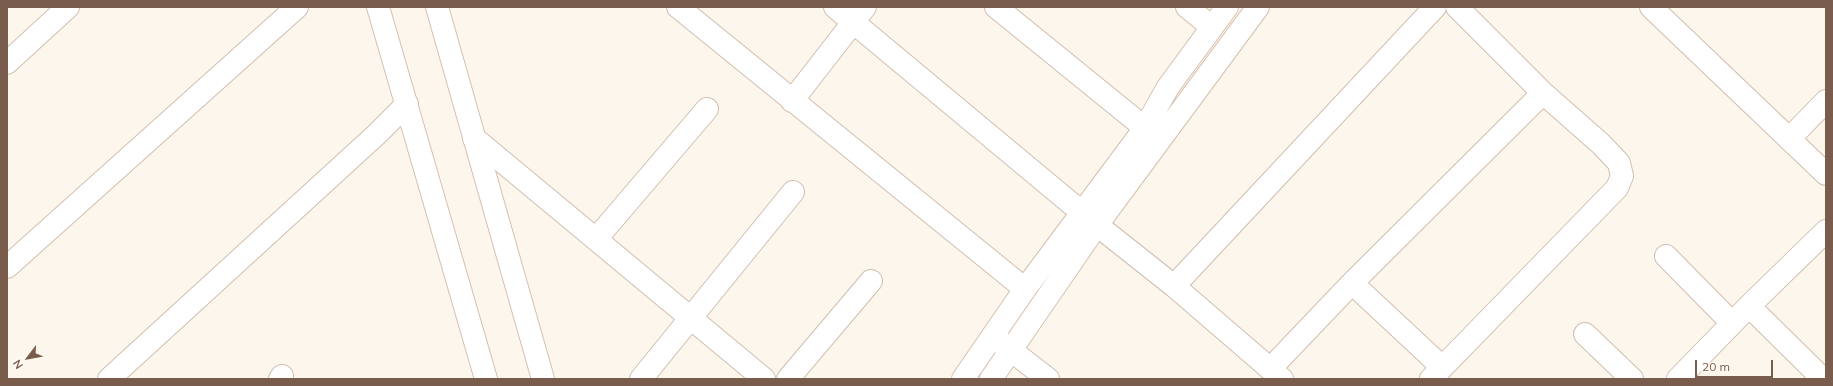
<!DOCTYPE html>
<style>
body{margin:0}
#map{position:relative;width:1833px;height:386px;overflow:hidden;background:#fdf6ec;font-family:Mulish,sans-serif}
canvas{display:block}
.frame{position:absolute;inset:0;border:8px solid #7a5c4d;pointer-events:none}
.north{position:absolute;left:8px;top:338px;width:40px;height:40px;-webkit-text-stroke:3px #fffaf3;paint-order:stroke;rotate:238deg;font-size:11px;font-weight:700;line-height:16px;text-align:center;color:#7a5c4d}
.north::after{content:'';display:block;margin:auto;width:14px;height:18px;background:#7a5c4d;clip-path:polygon(50% 0,100% 100%,50% 72%,0 100%)}
.scale{position:absolute;left:1695px;top:360px;width:78px;height:18px;box-sizing:border-box;border:2px solid #7a5c4d;border-top:0;padding-left:5px;font-size:12px;line-height:14px;white-space:nowrap;color:#7a5c4d;-webkit-text-stroke:3px #fffaf3;paint-order:stroke}
</style>
<div id="map">
<canvas width="1833" height="386"></canvas>
<div class="frame"></div>
<div class="north">N</div>
<div class="scale">20 m</div>
</div>
<script>
const context = document.querySelector('canvas').getContext('2d');
context.lineJoin = 'round';
function trace(path, color, width, dash) { context.strokeStyle = color; context.lineWidth = width; context.lineCap = dash ? 'butt' : 'round'; context.setLineDash(dash || []); context.stroke(path); }
const street = new Path2D(`
 M678,7L1025,289
 M835,7L1097,225L1174,286L1282,379
 M996,7L1145,128
 M1187,7L1212,27
 M1651,7L1826,174
 M7,63L68,7
 M792,101L865,7
 M474,138L764,379
 M1789,139L1826,101
 M596,239L707,109
 M1666,256L1732,323
 M7,267L297,7
 M1352,283L1442,367
 M1174,286L1435,7
 M1749,306L1823,379
 M1585,334L1632,379
 M995,338L1048,379
 M1270,369L1352,283L1543,93
 M109,379L377,134L407,104
 M280,379L282,376
 M641,379L793,192
 M788,379L871,281
 M1431,379L1617,188L1622,176L1619,163L1601,144L1543,93L1457,7
 M1678,379L1749,306L1826,231`);
const secondary = new Path2D(`
 M378,7L486,379
 M437,7L543,379
 M963,379L1025,289L1145,128L1168,87L1227,7
 M991,379L1097,225L1258,7`);
trace(street, '#d1beb0', 24);
trace(secondary, '#d6c0b0', 24);
trace(street, '#fff', 22);
trace(secondary, '#fff', 22);
</script>
